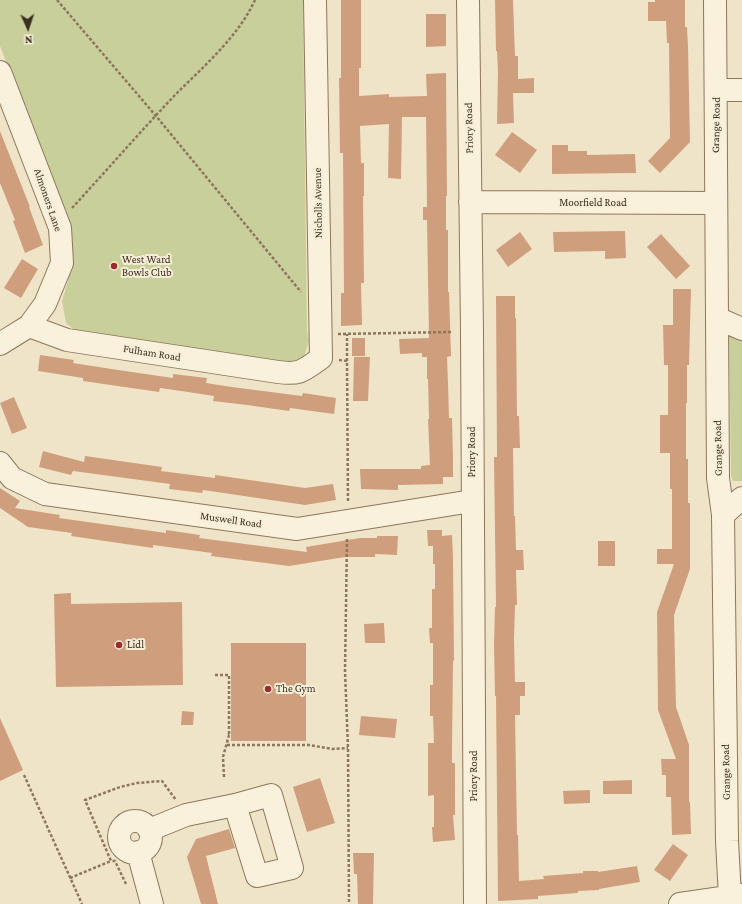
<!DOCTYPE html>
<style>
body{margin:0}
#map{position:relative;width:742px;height:904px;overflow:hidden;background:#f0e4c8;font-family:"Crimson Pro",serif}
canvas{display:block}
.north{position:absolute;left:8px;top:8px;width:40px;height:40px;-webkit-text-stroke:3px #f7eed8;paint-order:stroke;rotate:177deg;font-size:11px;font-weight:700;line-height:16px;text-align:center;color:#3d2e20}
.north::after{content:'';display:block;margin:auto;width:14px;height:18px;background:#3d2e20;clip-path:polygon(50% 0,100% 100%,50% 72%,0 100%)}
</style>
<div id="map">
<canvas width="742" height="904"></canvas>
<div class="north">N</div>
</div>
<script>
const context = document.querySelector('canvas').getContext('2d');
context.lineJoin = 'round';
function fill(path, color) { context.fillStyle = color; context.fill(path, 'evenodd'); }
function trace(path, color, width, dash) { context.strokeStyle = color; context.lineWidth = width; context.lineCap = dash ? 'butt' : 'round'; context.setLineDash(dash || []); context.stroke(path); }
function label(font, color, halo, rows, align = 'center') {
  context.font = font + ' "Crimson Pro",serif'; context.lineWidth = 4; context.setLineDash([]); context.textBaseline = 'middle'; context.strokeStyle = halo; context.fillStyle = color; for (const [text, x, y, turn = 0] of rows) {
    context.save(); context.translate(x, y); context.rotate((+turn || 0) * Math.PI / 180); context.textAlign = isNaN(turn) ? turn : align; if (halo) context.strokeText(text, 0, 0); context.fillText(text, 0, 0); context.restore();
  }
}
fill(new Path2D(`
 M0,0H303L307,331L309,341L303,360L283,364L79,334L66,323L62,301L68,281L69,265L67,222L0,46Z
 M729,333L742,339V481H733L731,476Z`), '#c9cf9b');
fill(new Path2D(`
 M341,0H361V68H359V96L389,94V97L427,96L426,74L446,73L447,196H446V230H448V292H449L451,356L447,357L448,383L449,418H452L453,459V477H443V484L398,485V490L361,489L360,469H421V466L430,465L428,419H429L428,379H427V357H422V353L400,354L399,339L429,338L427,220H423V207H427L426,117H402L401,179L388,178L389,124L360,126L361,163H364V196H363L364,283H361L362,325L341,326V293H344L343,153H340L339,78H341Z
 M495,0H513L515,56H518V79L534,78V93H513L514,123L497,124L498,72L497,51H496Z
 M655,0H685V27H687L688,47L690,142L660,173L648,161L670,138L669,43H667L666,21H648V2H655Z
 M426,14H446V46L426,47Z
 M0,131L30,207H29L43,245L25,253L13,221L15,220L0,183Z
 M512,132L537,150L520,173L495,155Z
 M552,145H568V151H587V155L635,154L636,173L552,174Z
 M625,231L626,258L605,259V251L554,252L553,232Z
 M520,232L532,249L508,267L496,250Z
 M661,234L690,266L676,279L647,247Z
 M22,259L38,269L21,298L4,288Z
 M673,289H691L689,365H687V403H686V459H688V503H690V569L674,615L676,707L689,745V802H690L691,834L672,835L671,797H666V775H662L661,759H676L658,710L657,612L674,564H657V549H672V489H670V453H660V415H668V365H664L663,325H673Z
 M496,296H515V318H516L517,416H519L520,448H513L514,516H515L516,550H523L524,570H516L517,605H515L514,639L515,682H525V696H520V715H515L517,835H518L519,881L544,879L543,876L583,873V871H598V872L637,866L640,882L599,889V890L578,891V893L538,896V899L498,901L496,696H495L494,644L495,607H496L494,457H497Z
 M352,338H365V356H352Z
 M40,355L74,360L73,363L118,370L173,378V374L207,378L206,383L232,387L302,396L303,393L336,398L334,414L290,408L289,411L247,405L213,401L214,396L188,392L160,388L159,392L83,381V378L38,371Z
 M354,357H370L368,401H353Z
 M14,397L27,428L12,434L0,403Z
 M43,451L84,462L85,456L162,467L161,471L215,478V475L305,488L333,484L336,500L305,505L203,490L202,493L169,489L170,484L73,471L71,475L39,467Z
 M0,488L20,501L15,508L60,515L59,518L166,533V530L200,535L199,538L307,552L306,547L360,538H377V536H398L397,555L375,554V557H345L289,566L211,556L212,553L153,545V548L71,536L72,533L28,527L0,508Z
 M427,530H442V536L452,535L453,558L454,660L453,661L452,749V763H455V815H453L455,840L433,842L432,827H434V795L428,796V743H434L433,716H430V685H433V643H430L429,628H432V589H435V564H433V546H428Z
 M598,541H615V566H598Z
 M71,593V604L182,602L183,685L56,687L54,594Z
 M384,623L385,643H365L364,624Z
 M231,643H306V741H231Z
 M182,711L194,712L193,725H181Z
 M361,716L397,719L395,738L359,735Z
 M0,718L23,770L0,781Z
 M320,778L335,823L307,832L293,787Z
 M632,780V794H603V781Z
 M590,790V803L564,804L563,791Z
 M229,829L235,848L206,856L218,904H201L187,857L196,839Z
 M673,844L688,855L670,881L654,870Z
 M353,853H374L373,904H358L357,874H354Z`), '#cf9f7d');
const minor = new Path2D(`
 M468,0L472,331L475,904
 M715,0L718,478L723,515L727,841L730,897
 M0,72L60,228L62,263L45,304L29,326L0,344
 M717,90H742
 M470,202L715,203
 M717,318L742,329
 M29,326L67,340L278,372C300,375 303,371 321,358L315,0
 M0,463L12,478L45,494L297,529L472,501
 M723,515L742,498
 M119 837a16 16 0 1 1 32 0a16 16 0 1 1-32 0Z
 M149,830L186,815L235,805L271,795L292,868L257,876L235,805
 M138,852L152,904
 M680,904L742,895`);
trace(minor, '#8d765c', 24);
trace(new Path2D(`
 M57,0L156,116L301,292
 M72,208C107,170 140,132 175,95C204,66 238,37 255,0
 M338,334L453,332
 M339,360L347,361L348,502
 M347,361V334
 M347,539L345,671L348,748L349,904
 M215,675H229V735
 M227,745H309L332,749L348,748
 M24,775L82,904
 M224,777L223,757L229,735H231
 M70,878L111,861
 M126,884L115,861H111L85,800L120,787L137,783L162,781L176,800`), '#8d765c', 2.5, [3, 2]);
trace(minor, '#faf1dc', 22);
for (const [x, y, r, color] of [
 [114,266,4,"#9e2a2b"],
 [119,645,4,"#9e2a2b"],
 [268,689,4,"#9e2a2b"]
]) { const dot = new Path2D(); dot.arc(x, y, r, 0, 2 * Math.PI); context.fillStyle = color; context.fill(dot); trace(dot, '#f7eed8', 1.5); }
label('11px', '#3d2e20', '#f7eed8', [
 ["Grange Road",716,125,-89],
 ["Priory Road",469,128,-91],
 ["Almoners Lane",48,200,71],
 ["Nicholls Avenue",318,203,-91],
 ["Moorfield Road",593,203],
 ["Fulham Road",152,353,9],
 ["Grange Road",718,448,-91],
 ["Priory Road",472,452,-90],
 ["Muswell Road",231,520,8],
 ["Grange Road",726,772,-91],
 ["Priory Road",474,776,-90]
]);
label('11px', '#3d2e20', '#f7eed8', [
 ["West Ward",122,260],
 ["Bowls Club",122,273],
 ["Lidl",127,645],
 ["The Gym",276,689]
], 'left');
</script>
